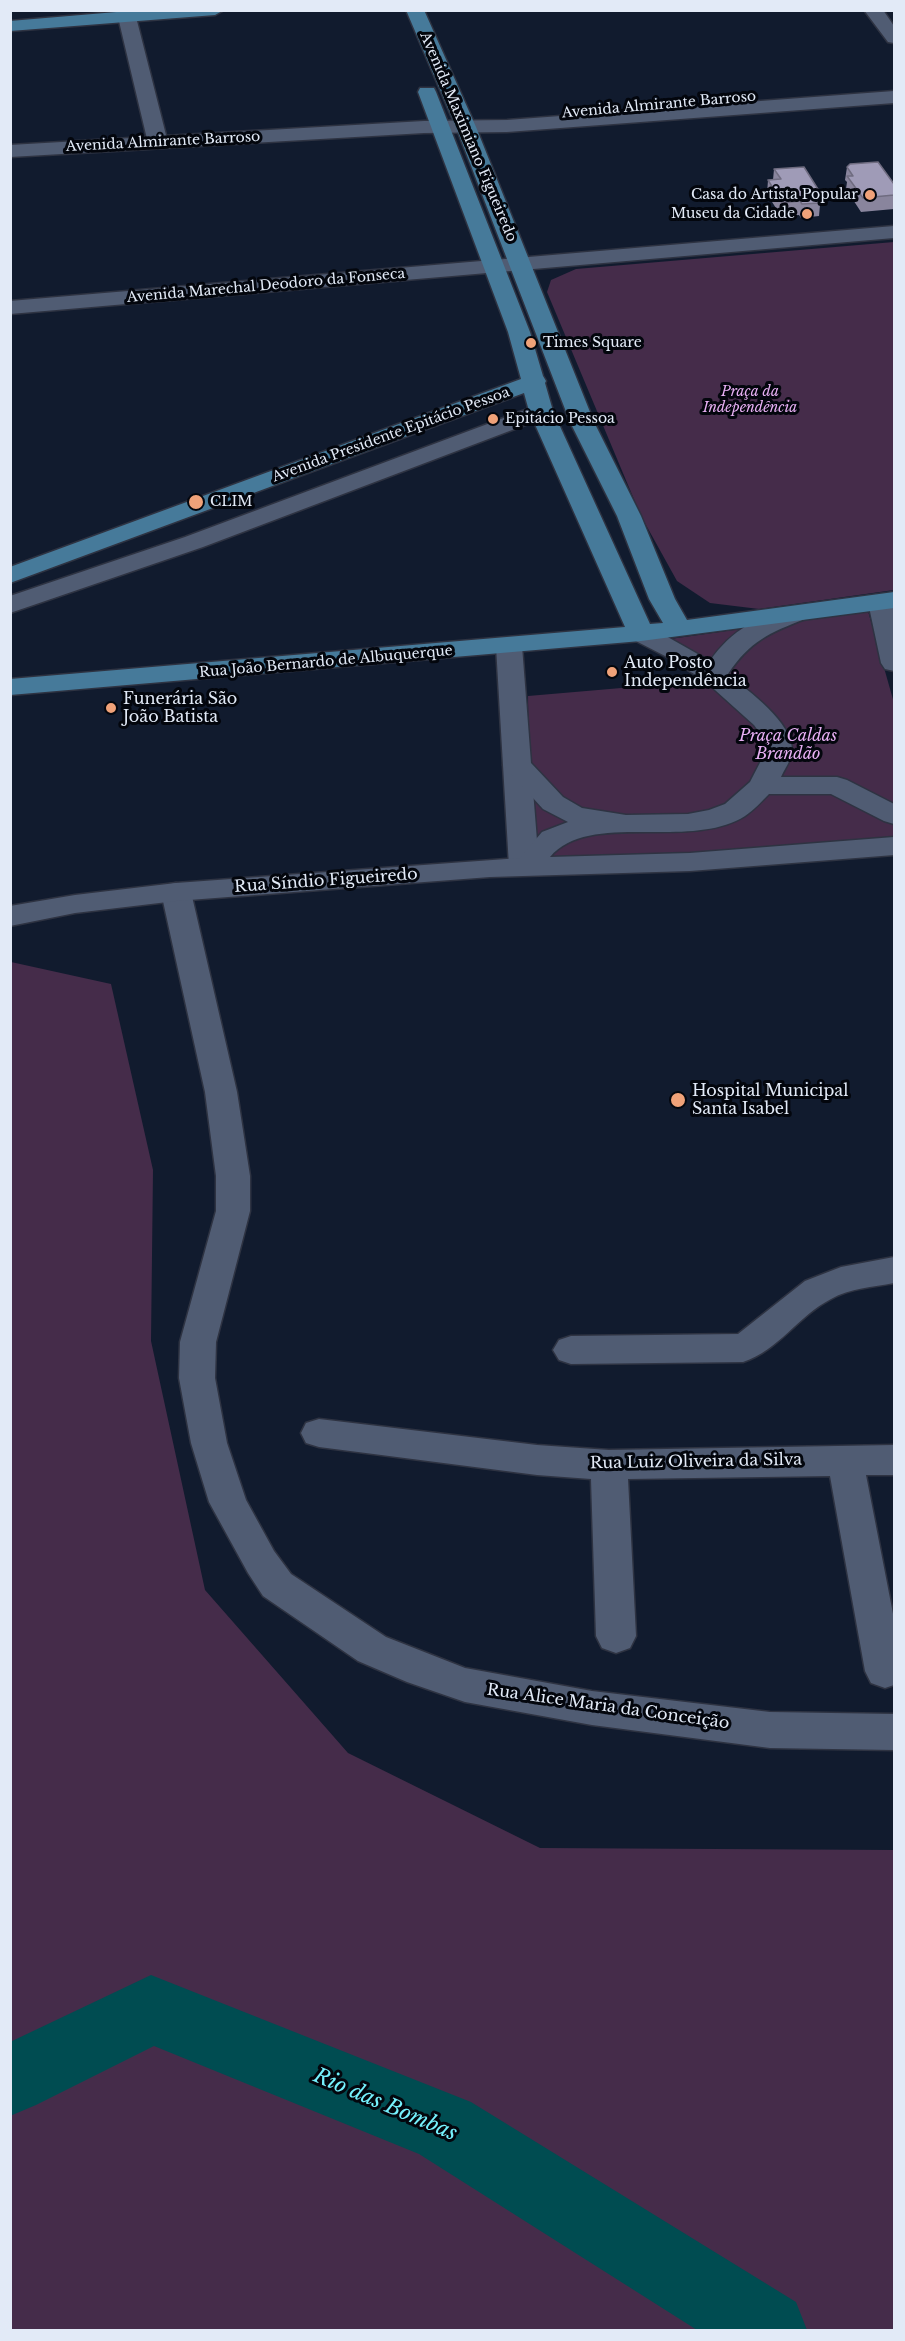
<!DOCTYPE html>
<meta charset="utf-8">
<style>
body{margin:0}
#map{position:relative;width:905px;height:2341px;overflow:hidden;background:#111b2e;font-family:"Libre Baskerville",serif}
canvas{display:block}
.frame{position:absolute;inset:0;border:12px solid #e2eaf7;pointer-events:none}
</style>
<div id="map">
<canvas width="905" height="2341"></canvas>
<div class="frame"></div>
</div>
<script>
const context = document.querySelector('canvas').getContext('2d');
context.lineJoin = 'round';
function fill(path, color) { context.fillStyle = color; context.fill(path, 'evenodd'); }
function trace(path, color, width, dash) { context.strokeStyle = color; context.lineWidth = width; context.lineCap = dash ? 'butt' : 'round'; context.setLineDash(dash || []); context.stroke(path); }
function label(font, color, halo, rows, align = 'center') {
  context.font = font + ' "Libre Baskerville",serif'; context.lineWidth = 6; context.setLineDash([]); context.textBaseline = 'middle'; context.strokeStyle = halo; context.fillStyle = color; for (const [text, x, y, turn = 0] of rows) {
    context.save(); context.translate(x, y); context.rotate((+turn || 0) * Math.PI / 180); context.textAlign = isNaN(turn) ? turn : align; if (halo) context.strokeText(text, 0, 0); context.fillText(text, 0, 0); context.restore();
  }
}
fill(new Path2D(`
 M894,242V590L759,609L710,603L677,581L641,516L547,292L551,280L576,269Z
 M868,611L894,703V846L530,865L528,696L703,681L670,639Z
 M11,962L111,984L153,1170L151,1341L205,1590L348,1753L540,1848L894,1850V2330H11Z`), '#452c4a');
fill(new Path2D(`
 M151,1975L471,2102L796,2302L807,2330H697L419,2154L154,2046L36,2105L10,2116V2042Z`), '#004c51');
const street = new Path2D(`
 M864,10H883L894,26V43L888,42Z
 M127,12L133,13L136,17L168,143L165,147H151L148,143L118,17L121,13Z
 M517,757L527,759L531,765L539,866L534,872L524,875L514,872L509,866L503,765L507,759Z
 M176,883L186,885L191,892L237,1092L250,1176V1211L216,1342L215,1378L227,1443L246,1500L274,1551L291,1574L386,1637L465,1668L592,1691L770,1712L894,1714V1750L770,1748L592,1725L465,1702L407,1682L358,1661L263,1596L248,1573L209,1502L191,1443L179,1378L180,1342L216,1211V1176L205,1092L161,892L166,885Z
 M894,1257V1283C873,1287 850,1288 831,1299C798,1316 779,1350 743,1362L571,1364L559,1360L553,1350L559,1340L571,1336L738,1334L805,1281L841,1267Z
 M319,1419L537,1445L609,1450L894,1445V1475H866L894,1619V1685L885,1688L871,1683L865,1671L830,1476L628,1479L636,1636L630,1648L616,1653L602,1648L596,1636L591,1479L537,1475L319,1447L306,1443L301,1433L306,1423Z`);
const secondary = new Path2D(`
 M894,91V103L507,132L424,133L10,157V145L424,121L507,120Z
 M894,226V238L10,314V301Z
 M541,404L549,406L553,411L549,416L203,547L10,613V596L185,537Z
 M881,594L890,597L894,605V671L885,669L881,663L868,602L872,597Z
 M796,606L805,609L809,614L805,619C769,633 750,641 728,674C748,691 793,722 792,751C792,759 784,770 781,777H837L847,780L894,804V824L884,821L831,794H769C762,801 754,810 745,816C690,851 589,810 550,857L690,853L894,837V855L690,871L490,877L176,901L75,913L10,926V906L75,895L176,883L520,858L542,832L568,822L543,809L503,765L496,646L500,640L509,638L518,640L522,646L531,763L563,797L582,808L626,815L688,814L709,810L725,804L750,782L765,753L762,736L754,725L705,681L669,658L632,639L628,633L632,627L641,625L650,627L710,661C731,630 760,615 796,606Z`);
const primary = new Path2D(`
 M140,10H224L215,15L10,31V21Z
 M406,10H424L476,127L594,422L641,516L675,599L687,620L894,592V608L641,641L10,695V679L625,627L529,411L524,393L10,583V567L521,379L508,332L418,92L420,88H434L436,92L530,332L543,376L546,381L545,383L553,411L650,624L663,623L649,599L617,516L570,422L456,127Z`);
trace(street, '#2e3342', 3);
trace(secondary, '#2e3342', 3);
trace(primary, '#2e3342', 3);
fill(street, '#505c73');
fill(secondary, '#505c73');
fill(primary, '#467a9a');
fill(new Path2D(`
 M847,167L894,184V209L861,212L846,189L847,182L845,180Z
 M774,169L821,194L819,216L801,218L799,215L781,216L767,194L768,180H773Z`), '#89859d');
const building = new Path2D(`
 M878,162L894,184V195L863,198L847,176H853L847,167L850,164Z
 M804,167L821,194H815L820,203L802,204L800,201L782,203L768,180L781,179L774,169Z`);
fill(building, '#9f9bb7');
trace(building, '#6f6c80', 1.5);
for (const [x, y, r, color] of [
 [870,195,6,"#f0a279"],
 [807,214,6,"#f0a279"],
 [531,343,6,"#f0a279"],
 [493,419,6,"#f0a279"],
 [196,502,8,"#f0a279"],
 [612,672,6,"#f0a279"],
 [111,708,6,"#f0a279"],
 [678,1100,8,"#f0a279"]
]) { const dot = new Path2D(); dot.arc(x, y, r, 0, 2 * Math.PI); context.fillStyle = color; context.fill(dot); trace(dot, '#03060d', 2); }
label('14px', '#e2eaf7', '#03060d', [
 ["Avenida Almirante Barroso",659,105,-5],
 ["Avenida Maximiano Figueiredo",468,137,67],
 ["Avenida Almirante Barroso",163,142,-3],
 ["Avenida Marechal Deodoro da Fonseca",266,286,-5],
 ["Avenida Presidente Epitácio Pessoa",391,435,-20],
 ["Rua João Bernardo de Albuquerque",326,662,-5]
]);
label('14px', '#e2eaf7', '#03060d', [
 ["Casa do Artista Popular",858,195,"right"],
 ["Museu da Cidade",795,214,"right"],
 ["Times Square",543,343],
 ["Epitácio Pessoa",505,419],
 ["CLIM",210,502]
], 'left');
label('italic 14px', '#e7aff3', '#03060d', [
 ["Praça da",750,392],
 ["Independência",750,408]
]);
label('16px', '#e2eaf7', '#03060d', [
 ["Auto Posto",624,663],
 ["Independência",624,681],
 ["Funerária São",123,699],
 ["João Batista",123,717],
 ["Hospital Municipal",692,1091],
 ["Santa Isabel",692,1109]
], 'left');
label('italic 16px', '#e7aff3', '#03060d', [
 ["Praça Caldas",788,736],
 ["Brandão",788,754]
]);
label('16px', '#e2eaf7', '#03060d', [
 ["Rua Síndio Figueiredo",326,881,-4],
 ["Rua Luiz Oliveira da Silva",696,1462,-1],
 ["Rua Alice Maria da Conceição",608,1707,8]
]);
label('italic 21px', '#75f1fd', '#03060d', [
 ["Rio das Bombas",385,2105,23]
]);
</script>
